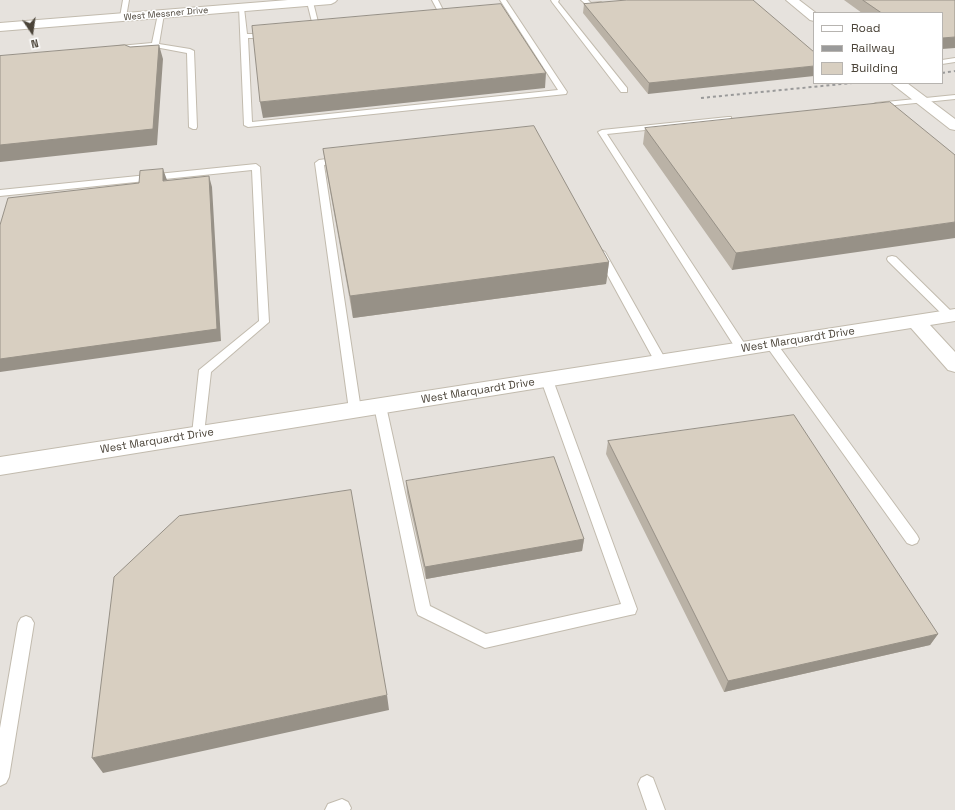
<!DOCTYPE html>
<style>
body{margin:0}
#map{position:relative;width:955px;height:810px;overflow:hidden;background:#f6f3ec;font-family:"Space Grotesk",sans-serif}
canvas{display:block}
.legend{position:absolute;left:813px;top:12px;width:130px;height:72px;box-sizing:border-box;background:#fff;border:1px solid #b7b4b0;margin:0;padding:5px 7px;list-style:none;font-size:12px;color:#4b4439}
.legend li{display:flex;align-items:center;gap:8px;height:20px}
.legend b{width:20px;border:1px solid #b7b4b0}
.north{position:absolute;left:12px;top:12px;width:40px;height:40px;-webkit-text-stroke:3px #fff;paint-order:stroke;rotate:167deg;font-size:11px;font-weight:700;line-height:16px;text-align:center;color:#4b4439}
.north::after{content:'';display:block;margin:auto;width:14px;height:18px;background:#4b4439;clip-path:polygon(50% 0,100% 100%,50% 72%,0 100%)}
</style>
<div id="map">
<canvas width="955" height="810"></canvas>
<ul class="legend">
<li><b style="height:5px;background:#fff"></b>Road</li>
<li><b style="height:5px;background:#9a9a9a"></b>Railway</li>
<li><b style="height:11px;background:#d8cfc1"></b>Building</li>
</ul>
<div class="north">N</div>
</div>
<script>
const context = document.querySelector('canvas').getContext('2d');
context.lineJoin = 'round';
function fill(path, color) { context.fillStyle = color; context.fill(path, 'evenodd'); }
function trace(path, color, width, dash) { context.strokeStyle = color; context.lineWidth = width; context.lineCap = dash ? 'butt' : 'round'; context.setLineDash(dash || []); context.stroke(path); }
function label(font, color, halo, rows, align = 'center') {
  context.font = font + ' "Space Grotesk",sans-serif'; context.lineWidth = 3; context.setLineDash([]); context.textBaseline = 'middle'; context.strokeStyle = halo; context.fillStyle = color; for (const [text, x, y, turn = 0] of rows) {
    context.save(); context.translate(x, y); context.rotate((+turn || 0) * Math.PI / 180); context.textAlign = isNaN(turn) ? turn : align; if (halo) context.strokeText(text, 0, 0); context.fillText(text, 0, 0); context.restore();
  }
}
fill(new Path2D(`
 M0,0H955V810H0ZM814,13H942V83H814Z`), '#e6e2dd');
const service = new Path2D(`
 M123,0H129L126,17L123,19L120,17Z
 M310,0L313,2L320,30L319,31L314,30L307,2Z
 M432,0H438L447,18L446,19H442Z
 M500,0H506L567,92L566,94L248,127L244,125L239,7L244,8L247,34H253L256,36L253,38H248L252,122L558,90Z
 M551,0H559L558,2L627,88V92H621L552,2Z
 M581,0H588L591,3L601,2L604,4L601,6L589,7Z
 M161,12L164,14L159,44L190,49L194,51L197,127L196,129H193L189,127L187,53L155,47L119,50L115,48L119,46L152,43L158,14Z
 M955,58V62L942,64V60Z
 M955,95V99L876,107L872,105L876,103Z
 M728,117H731V121L607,134L748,349L746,352H738L598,132L602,130Z
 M342,157L346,160L345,162L324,165L361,410L359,413L355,414L351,413L349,410L315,163L319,160Z
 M256,164L260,167L269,322L211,372L204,434L202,437L198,439L194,437L192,434L199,370L259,321L252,170L0,196V190Z
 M600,249L605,252L667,362L665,365H657L655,362L595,252Z
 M892,256L896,257L954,314V318H946L888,261L887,259L888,257Z
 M771,340L775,341L917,535L919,539L917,543L912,545L907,543L767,347L765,344L767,341Z
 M547,376L551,377L553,380L637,609L635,614L630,615L485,648L418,615L416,610L374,406L376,403L380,402L384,403L386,406L430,606L486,634L621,604L541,380L543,377Z
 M26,616L31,618L34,623L9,777L6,783L0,786V728L18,623L21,618Z
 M647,775L653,778L665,810H647L638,784L641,778Z
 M342,799L348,802L351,808L350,810H325L328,804Z`);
const minor = new Path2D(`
 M288,0H337L335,2L331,4L0,31V23Z
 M786,0H799L816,13H814V21L810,20Z
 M891,83H907L955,119V130L950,129Z
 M955,309V321L930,325L955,352V372L948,370L911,328L0,475V457Z`);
trace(service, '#c2bbae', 2);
trace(minor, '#c2bbae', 2);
fill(service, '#fff');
fill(minor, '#fff');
trace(new Path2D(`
 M942,73L955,71
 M701,98L852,83`), '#9a9a9a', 2, [3, 3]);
fill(new Path2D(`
 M753,0L648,94L583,13L584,4Z
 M844,0H955L942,13H862Z
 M645,128L955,155L732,270L643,144Z
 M323,149L609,262L606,284L353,318L326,169Z
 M608,441L938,634L930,645L724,692L606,454Z
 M406,481L584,539L582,551L426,579L407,493Z`), '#bab2a6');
fill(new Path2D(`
 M955,37V48L942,49V38Z
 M159,45L163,59L157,145L0,162V145Z
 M814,66V76L648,94L649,83Z
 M546,73L545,88L263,118L260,102Z
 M163,169L167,180L163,181Z
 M209,176L212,187L221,341L0,372V359Z
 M955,222V238L732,270L736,253Z
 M609,262L606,284L353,318L350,296Z
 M584,539L582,551L426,579L425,567Z
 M938,634L930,645L724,692L728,681Z
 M387,695L389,710L103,773L92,758Z`), '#979187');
const building = new Path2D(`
 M627,0H753L814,52V66L649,83L584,4Z
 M863,0H955V37L942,38V13H882Z
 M501,4L546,73L260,102L252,26Z
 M125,45L130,47L159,45L153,129L0,145V56Z
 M890,102L955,155V222L736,253L645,128Z
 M534,126L609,262L350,296L323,149Z
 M163,169V181L209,176L217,329L0,359V225L8,198L139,183L140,171Z
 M794,415L938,634L728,681L608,441Z
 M554,457L584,539L425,567L406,481Z
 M351,490L387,695L92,758L114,577L179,516Z`);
fill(building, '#d8cfc1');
trace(building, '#979187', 1);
label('9px', '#4b4439', '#fff', [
 ["West Messner Drive",166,14,-5]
]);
label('11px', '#4b4439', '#fff', [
 ["West Marquardt Drive",798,340,-9],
 ["West Marquardt Drive",478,391,-9],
 ["West Marquardt Drive",157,441,-9]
]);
</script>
